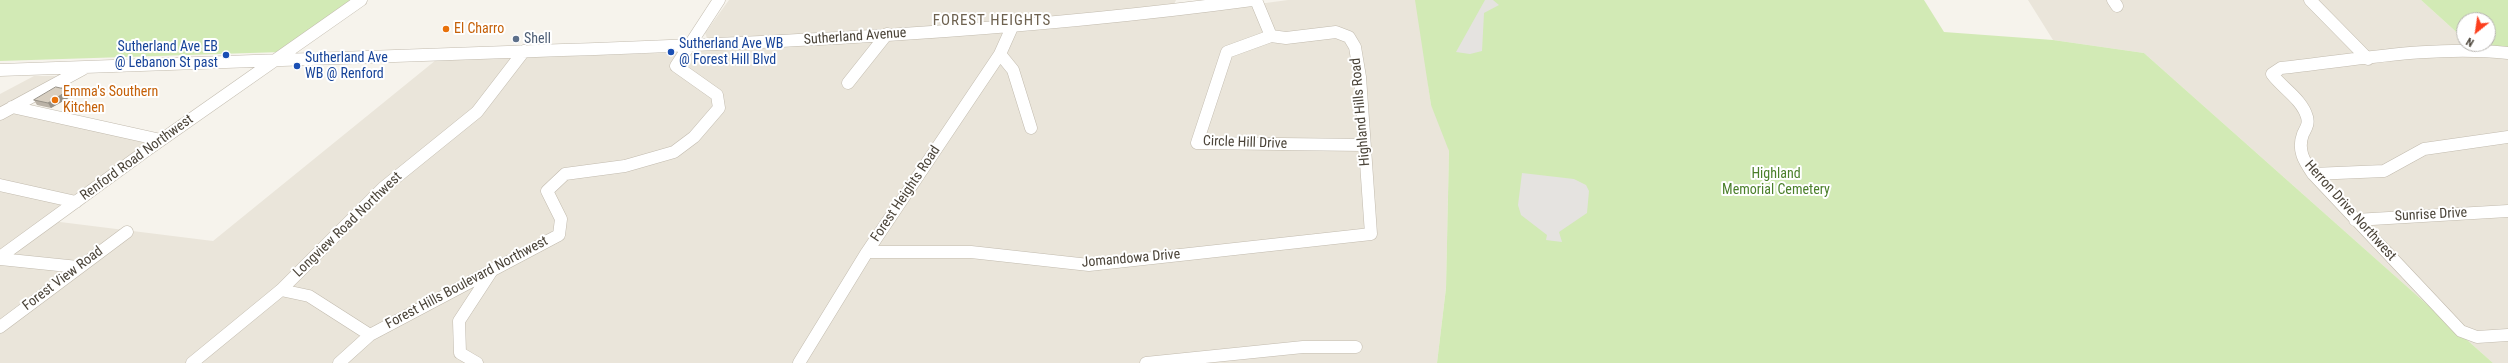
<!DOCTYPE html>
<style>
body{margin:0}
#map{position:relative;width:2508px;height:363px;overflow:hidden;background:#f6f3ec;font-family:"Roboto Condensed",sans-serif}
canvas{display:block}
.north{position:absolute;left:2456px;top:12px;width:40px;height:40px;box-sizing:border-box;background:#fff;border:1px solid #b7b4b0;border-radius:50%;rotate:210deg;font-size:11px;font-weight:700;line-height:16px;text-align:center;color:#4b4439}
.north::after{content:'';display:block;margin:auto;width:14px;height:18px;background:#fc3f1d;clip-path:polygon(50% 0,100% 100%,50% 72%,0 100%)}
</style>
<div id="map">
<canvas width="2508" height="363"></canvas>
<div class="north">N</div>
</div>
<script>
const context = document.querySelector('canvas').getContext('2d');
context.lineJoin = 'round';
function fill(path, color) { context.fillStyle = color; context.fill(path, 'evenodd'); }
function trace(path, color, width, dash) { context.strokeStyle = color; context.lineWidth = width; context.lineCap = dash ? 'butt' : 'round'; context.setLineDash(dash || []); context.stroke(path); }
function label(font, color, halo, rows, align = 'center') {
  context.font = font + ' "Roboto Condensed",sans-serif'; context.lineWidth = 4; context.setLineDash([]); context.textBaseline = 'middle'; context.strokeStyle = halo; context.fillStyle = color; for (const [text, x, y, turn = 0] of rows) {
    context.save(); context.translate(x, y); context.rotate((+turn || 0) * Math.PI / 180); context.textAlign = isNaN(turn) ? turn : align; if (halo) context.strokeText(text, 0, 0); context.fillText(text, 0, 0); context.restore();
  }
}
fill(new Path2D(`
 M729,0H1176L1169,16L1288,0H1416L1426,38L1428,84L1431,105L1445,130L1449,151L1446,288L1437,363H0V94L34,76H56L5,107L153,142L44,220L213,241L436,60L696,52L707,38L705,33Z
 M2028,0H2421L2464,39V44H2470L2474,48L2508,51V363H2493L2144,53L2053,40Z`), '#eae5da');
fill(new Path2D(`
 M0,0H355L281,52L0,61Z
 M1415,0H1924L1944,32L2053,40L2144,53L2493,363H1437L1446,288L1449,151L1431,105Z
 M2421,0H2508V51L2474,48L2470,44H2488V20H2464V39Z`), '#d2eab5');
fill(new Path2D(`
 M1485,0H1493L1499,5L1484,13L1482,51L1470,54L1456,52Z
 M1522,173L1574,179L1586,185L1589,191L1587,213L1559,232L1562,242L1546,240L1547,235L1521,215L1518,205Z`), '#e5e3e0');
const minor = new Path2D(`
 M1256,0L1271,36
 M2113,0L2117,6
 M2310,0L2368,59
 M2508,53C2433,45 2356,60 2281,68L2272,74C2282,88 2302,99 2307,117C2309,124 2306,128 2303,134C2297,150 2304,161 2313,174L2461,331L2477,337L2508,335
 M1000,54L1013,70L1031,128
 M0,70C179,64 357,57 536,51C775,43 1015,32 1252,0
 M848,83L887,34
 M12,107L161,140
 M0,114L83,69
 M2313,174L2384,171L2424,149L2508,137
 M0,185L76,202
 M2355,220L2508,211
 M867,252H971L1089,265L1371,234L1360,77L1355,47L1349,37L1336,32L1286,38L1271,36L1227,52L1197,143L1364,145
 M0,257L147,150L361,0
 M0,259L78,267
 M281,290L309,296L370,335
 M0,327L127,232
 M192,363L281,290L383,188L477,112L524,51
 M339,363L370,335L559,235L561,219L547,191L565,174L625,166L674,152L694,137L719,108L717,95L676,66L719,0
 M477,363L460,353L459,321L493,269
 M799,363L867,252L1000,54L1013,25
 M1146,363L1303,347H1356`);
trace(minor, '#c2bbae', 13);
trace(minor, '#fff', 12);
fill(new Path2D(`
 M69,90L72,96L51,108L37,105L34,100Z`), '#bab2a6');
fill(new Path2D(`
 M69,90L72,96L51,108L48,103Z`), '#979187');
const building = new Path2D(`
 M56,87L69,90L48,103L34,100Z`);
fill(building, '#d8cfc1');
trace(building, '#979187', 1);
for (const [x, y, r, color] of [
 [446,29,4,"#e8710a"],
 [516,39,4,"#5c6f8a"],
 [671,52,4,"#1a4fb4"],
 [226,55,4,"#1a4fb4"],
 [297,66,4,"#1a4fb4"],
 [55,100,4,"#e8710a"]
]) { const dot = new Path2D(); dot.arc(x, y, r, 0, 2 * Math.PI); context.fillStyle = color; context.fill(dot); trace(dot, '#fff', 1.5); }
label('14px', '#c56008', '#fff', [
 ["El Charro",454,29],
 ["Emma's Southern",63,92],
 ["Kitchen",63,108]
], 'left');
label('14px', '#4b4439', '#fff', [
 ["Sutherland Avenue",855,37,-4],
 ["Highland Hills Road",1361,112,-95],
 ["Circle Hill Drive",1245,143,2],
 ["Renford Road Northwest",137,158,-36],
 ["Forest Heights Road",906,194,-56],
 ["Herron Drive Northwest",2350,211,48],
 ["Sunrise Drive",2431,215,-3],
 ["Longview Road Northwest",348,225,-44],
 ["Jomandowa Drive",1131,259,-5],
 ["Forest View Road",63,279,-37],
 ["Forest Hills Boulevard Northwest",467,283,-28]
]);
label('14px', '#4e5e75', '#fff', [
 ["Shell",524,39]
], 'left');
label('14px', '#164399', '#fff', [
 ["Sutherland Ave WB",679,44],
 ["@ Forest Hill Blvd",679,60],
 ["Sutherland Ave EB",218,47,"right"],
 ["@ Lebanon St past",218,63,"right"],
 ["Sutherland Ave",305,58],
 ["WB @ Renford",305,74]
], 'left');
label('14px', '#4a7f2a', '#fff', [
 ["Highland",1776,174],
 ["Memorial Cemetery",1776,190]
]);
context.letterSpacing = '1px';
label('15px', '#6e6250', '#fff', [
 ["FOREST HEIGHTS",992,21]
]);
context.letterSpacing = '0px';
</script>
